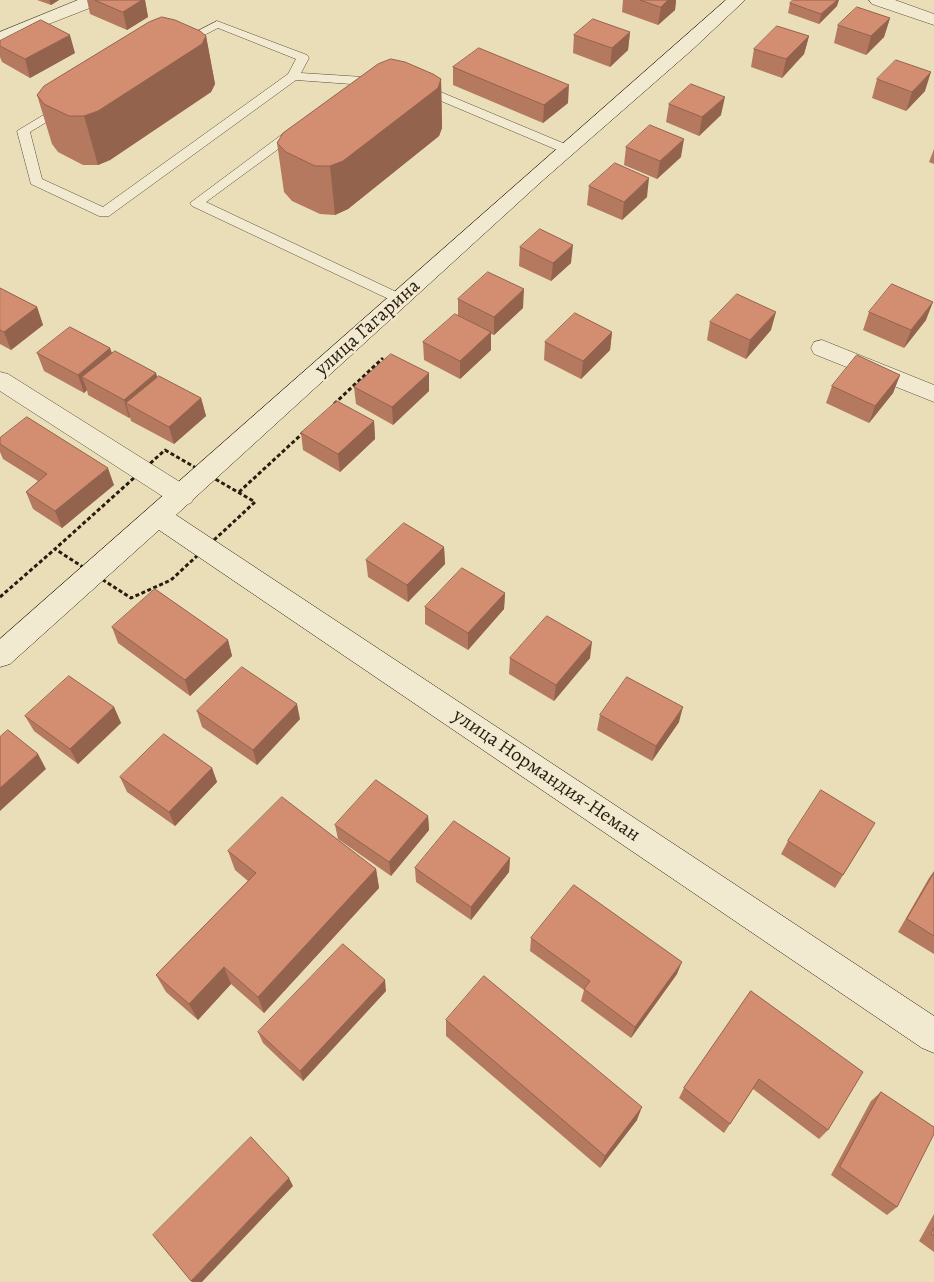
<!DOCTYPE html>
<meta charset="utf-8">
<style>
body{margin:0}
canvas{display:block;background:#e9deb8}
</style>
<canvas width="934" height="1282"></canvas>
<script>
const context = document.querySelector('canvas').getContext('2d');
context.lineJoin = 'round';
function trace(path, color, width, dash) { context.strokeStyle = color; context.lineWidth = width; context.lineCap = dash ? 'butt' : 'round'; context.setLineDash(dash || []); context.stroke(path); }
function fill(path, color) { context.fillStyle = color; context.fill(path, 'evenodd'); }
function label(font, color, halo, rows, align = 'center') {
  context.font = font + ' Alegreya,serif'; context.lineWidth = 4; context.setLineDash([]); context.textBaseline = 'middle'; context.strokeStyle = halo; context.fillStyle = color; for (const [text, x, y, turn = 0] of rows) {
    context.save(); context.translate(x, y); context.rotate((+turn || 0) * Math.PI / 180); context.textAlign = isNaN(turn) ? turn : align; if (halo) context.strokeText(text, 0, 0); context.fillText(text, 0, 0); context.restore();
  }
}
const lane = new Path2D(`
 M217,21L307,55L309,58L301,73L379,78L385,82L379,86L296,80L109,216H99L31,184L17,131L60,105H68L70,108L30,132L42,179L103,207L288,74L296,59L218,28L185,45H177L175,43Z
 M419,83L570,146L572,149L570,152H562L415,90L413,87Z
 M296,126L300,127L302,130L300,133L206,202L405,296L407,299L405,302H395L192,206L190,203L292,127Z`);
const street = new Path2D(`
 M78,0H103L100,4L0,43V32Z
 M869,0H895L934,14V25L872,4Z
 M822,340L934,385V402L814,354L811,348L814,342Z
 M0,372L8,374L191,489L195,496L191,503L182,506L173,503L0,391Z`);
const secondary = new Path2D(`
 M726,0H745L693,49L542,181L176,515L934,1016V1053L922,1048L159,530L10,664L0,667V639Z`);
trace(lane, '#594c38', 1);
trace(street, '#594c38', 1);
trace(secondary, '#291c0e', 1);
trace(new Path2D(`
 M334,404L383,358
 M165,450L255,502L171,580L131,598L55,549Z
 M239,492L304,432
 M0,597L55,549`), '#291c0e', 3, [4, 2.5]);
fill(lane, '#f1ead1');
fill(street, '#f1ead1');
fill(secondary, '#f1ead1');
fill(new Path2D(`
 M37,0H59L51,5Z
 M87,0H145L148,17L127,30L90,14Z
 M623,0H676L675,10L658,25L622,12Z
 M790,3L837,6L819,24L788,13Z
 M890,18L884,37L866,55L834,43L838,25Z
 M630,32L628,50L610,67L573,53L574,35Z
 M206,36L215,84L211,92L110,160L98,165H83L58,152L52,144L37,95Z
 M809,36L804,54L782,78L751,67L754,49Z
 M0,41L75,53L30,78L2,62L0,57Z
 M453,67L568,103L543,123L453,85Z
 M441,79L442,128L439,136L348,209L335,215L320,214L292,201L284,192L277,143Z
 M877,79L925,91L906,111L872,98Z
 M669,104L721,115L699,136L666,122Z
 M626,147L681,157L657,179L624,165Z
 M934,149V164L929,162Z
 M589,186L647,197L622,220L587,205Z
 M520,247L571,263L551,281L519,266Z
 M0,288L37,307L43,325L11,350L0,344Z
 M458,299L523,308L494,335L491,334V350L460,379L424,360L423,342L458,316Z
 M869,312L926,320L904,348L863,330Z
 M710,322L771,330L746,359L707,340Z
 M612,332L610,350L581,379L544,360L545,342Z
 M110,348L112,353L156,373L157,377L201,398L206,416L174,444L131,421L130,417L129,418L88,395L87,390L84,393L44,371L37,353Z
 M900,375L893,393L869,423L826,403L832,386Z
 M354,387L429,391L393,425L356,404Z
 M374,421L375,439L340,472L303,450L301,433Z
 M0,438L114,485L62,528L33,509L26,492L38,481L3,459L0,452Z
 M444,547L445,564L408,602L368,577L366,560Z
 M505,593L504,609L468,650L425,624V607Z
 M112,627L228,640L232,656L190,696L118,643Z
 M510,658H590L554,701L509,674Z
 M114,707L121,723L78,764L34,731L25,716Z
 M197,711L300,719L257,765L202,727Z
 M600,715L679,722L652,761L597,730Z
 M212,768L217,782L175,826L127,792L120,777Z
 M428,816L429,830L391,876L338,839L335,825Z
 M867,837L835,888L781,854L788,841Z
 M228,851L376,869L379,888L264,1013L231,984L198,1020L166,992L156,975L248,881L235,870Z
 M510,858L509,872L471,920L416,882L415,868Z
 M934,871V954L898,932L929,878Z
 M531,938L677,974L631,1038L581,1001L584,990L530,951Z
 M386,991L303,1081L263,1043L258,1032Z
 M751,991L828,1130L819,1139L753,1089L724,1133L679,1098L684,1088Z
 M446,1020L637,1120L600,1168L446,1036Z
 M881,1092L897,1207L887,1215L831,1175L871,1101Z
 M934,1214V1252L919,1241Z`), '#b57960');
fill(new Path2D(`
 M49,0H59L51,5Z
 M142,0H145L148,17L127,30L123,12Z
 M668,0H676L675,10L658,25L661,7Z
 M837,0H839L837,6L819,24L821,14Z
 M890,18L884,37L866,55L871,36Z
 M630,32L628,50L610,67L612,48Z
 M70,35L75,53L30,78L25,59Z
 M206,36L215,84L211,92L110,160L98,165L84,116Z
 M809,36L804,54L782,78L786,59Z
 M931,72L925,91L906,111L912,92Z
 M441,79L442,128L439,136L348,209L335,215L330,166Z
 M569,85L568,103L543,123L544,105Z
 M725,97L721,115L699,136L702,117Z
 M684,139L681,157L657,179L660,161Z
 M649,178L647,197L622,220L624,202Z
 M573,245L571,263L551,281L553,263Z
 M524,289L523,308L494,335V317Z
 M933,302L926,320L904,348L911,330Z
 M37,307L43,325L11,350L4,332Z
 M776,312L771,330L746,359L750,340Z
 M491,332V350L460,379V361Z
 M612,332L610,350L581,379L583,361Z
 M110,348L116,366L82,377L87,390L84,393L78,375Z
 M156,373L161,391L126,403L130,417L129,418L124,400Z
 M429,373V391L393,425L392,407Z
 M900,375L893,393L869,423L875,406Z
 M201,398L206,416L174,444L169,427Z
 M374,421L375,439L340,472L338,454Z
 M108,468L114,485L62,528L55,511Z
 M444,547L445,564L408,602L407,585Z
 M505,593L504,609L468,650V633Z
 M228,640L232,656L190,696L185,680Z
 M592,642L590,658L554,701L556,685Z
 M297,704L300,719L257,765L253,750Z
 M114,707L121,723L78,764L70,749Z
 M683,707L679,722L652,761L656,746Z
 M38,754L46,769L0,811V788Z
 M212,768L217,782L175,826L169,812Z
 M428,816L429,830L391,876L389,862Z
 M510,858L509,872L471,920V907Z
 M376,869L379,888L264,1013L258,997Z
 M682,962L677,974L631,1038L635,1027Z
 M224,967L231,984L198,1020L189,1004Z
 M385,980L386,991L303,1081L300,1071Z
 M642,1107L637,1120L600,1168L605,1156Z
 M289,1178L293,1186L202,1282H192L191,1281Z`), '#94634e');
const building = new Path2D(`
 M95,0H142L123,12Z
 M640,0H668L661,7Z
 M793,0H837L821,14L790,3Z
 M857,7L890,18L871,36L838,25Z
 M162,17L175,20L200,31L206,36L202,44L98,111L84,116H69L44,104L37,95L44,86L149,22Z
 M593,19L630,32L612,48L574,35Z
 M41,20L70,35L25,59L0,46V41Z
 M777,26L809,36L786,59L754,49Z
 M479,48L569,85L544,105L453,67Z
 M391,59L405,62L433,74L441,79L438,88L343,161L330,166H315L286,152L277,143L283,133L378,64Z
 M896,60L931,72L912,92L877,79Z
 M691,84L725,97L702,117L669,104Z
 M650,125L684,139L660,161L626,147Z
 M615,163L649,178L624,202L589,186Z
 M540,229L573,245L553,263L520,247Z
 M488,272L524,289L494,317L458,299Z
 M892,284L933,302L911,330L869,312Z
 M0,288L37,307L4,332L0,330Z
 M737,294L776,312L750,340L710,322Z
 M575,313L612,332L583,361L545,342Z
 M455,314L491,332L460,361L423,342Z
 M70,327L110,348L78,375L37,353Z
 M115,351L156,373L124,400L82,377Z
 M391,354L429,373L392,407L354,387Z
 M857,355L900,375L875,406L832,386Z
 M159,376L201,398L169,427L126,403Z
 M337,401L374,421L338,454L301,433Z
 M27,417L108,468L55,511L26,492L47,474L0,444V438Z
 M404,523L444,547L407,585L366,560Z
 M462,568L505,593L468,633L425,607Z
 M155,589L228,640L185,680L112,627Z
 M547,616L592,642L556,685L510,658Z
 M242,667L297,704L253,750L197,711Z
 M69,676L114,707L70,749L25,716Z
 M627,677L683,707L656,746L600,715Z
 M8,730L38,754L0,788V737Z
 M164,734L212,768L169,812L120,777Z
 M376,780L428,816L389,862L335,825Z
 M821,790L875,823L843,875L788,841Z
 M282,797L376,869L258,997L224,967L189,1004L156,975L256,873L228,851Z
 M454,821L510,858L471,907L415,868Z
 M934,873V936L907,919Z
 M574,885L682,962L635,1027L584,989L590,981L531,938Z
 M343,944L385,980L300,1071L258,1032Z
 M484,976L642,1107L605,1156L446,1020Z
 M751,991L863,1072L828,1130L759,1079L730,1124L684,1088Z
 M881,1092L934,1127V1134L897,1207L840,1167Z
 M251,1137L289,1178L191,1281L153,1235Z
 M934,1228V1236L931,1234Z`);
fill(building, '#d38d70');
trace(building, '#94634e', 1);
label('20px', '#291c0e', '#f1ead1', [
 ["улица Гагарина",368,328,-42],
 ["улица Нормандия-Неман",546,776,34]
]);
</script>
